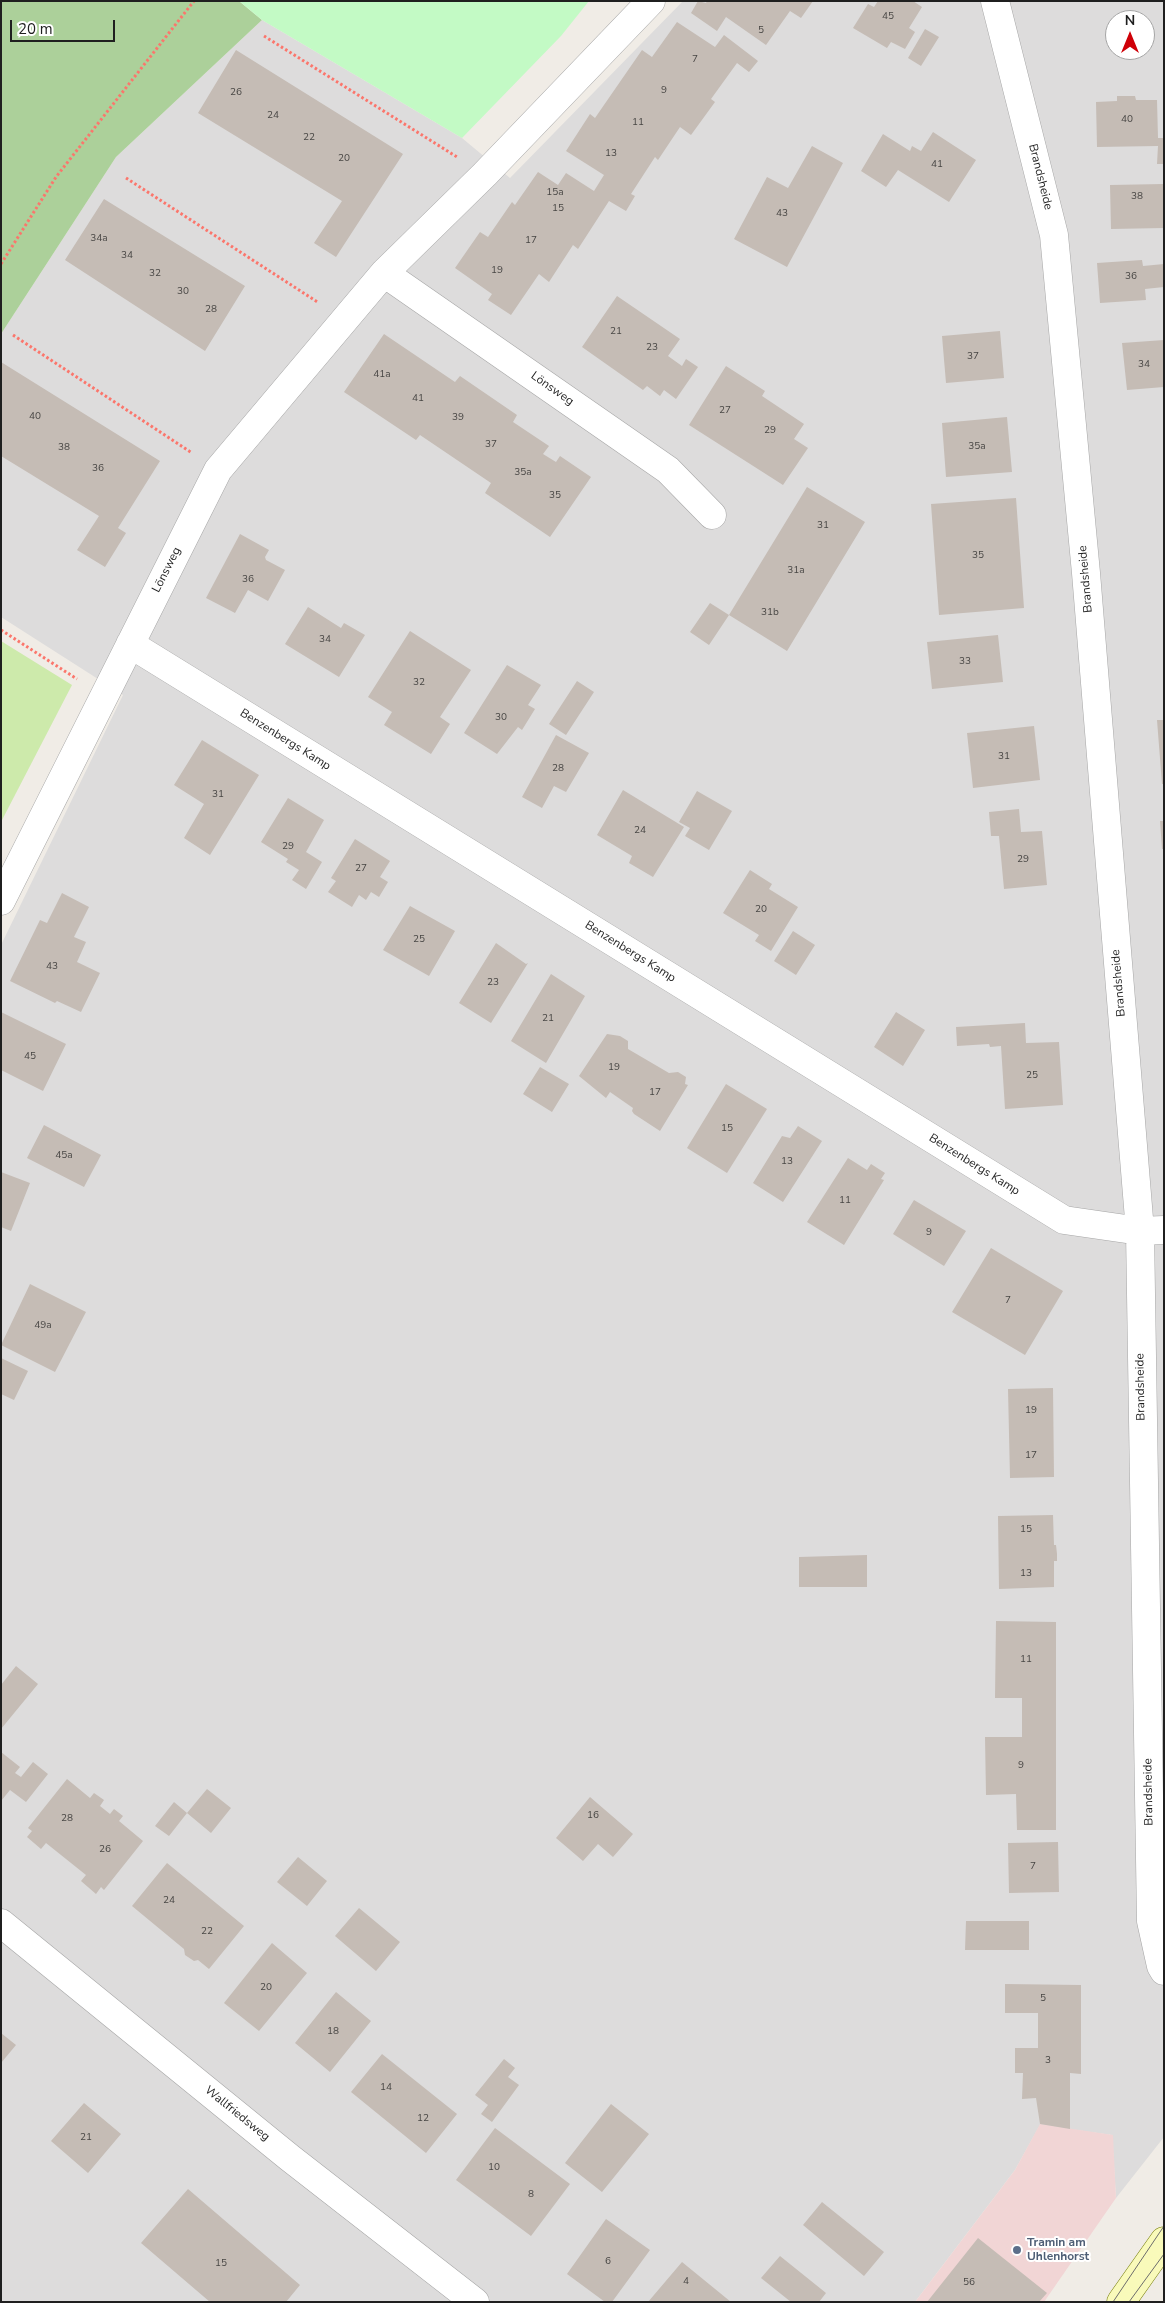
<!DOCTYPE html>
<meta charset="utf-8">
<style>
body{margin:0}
#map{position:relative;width:1165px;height:2303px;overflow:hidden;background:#f0ece6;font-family:"Nunito Sans",sans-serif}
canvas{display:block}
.frame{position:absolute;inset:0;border:2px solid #1f1f1f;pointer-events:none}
.north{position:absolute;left:1105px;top:10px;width:50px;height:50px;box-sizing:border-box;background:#fff;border:1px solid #a5a5a5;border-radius:50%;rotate:0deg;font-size:14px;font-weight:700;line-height:20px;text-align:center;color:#1f1f1f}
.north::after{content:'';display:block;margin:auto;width:18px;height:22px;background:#cf0008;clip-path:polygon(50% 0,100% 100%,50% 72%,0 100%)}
.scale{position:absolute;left:10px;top:20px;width:105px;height:22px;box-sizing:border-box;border:2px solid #1f1f1f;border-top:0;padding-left:6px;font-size:15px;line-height:18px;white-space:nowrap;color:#1f1f1f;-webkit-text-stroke:4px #fff;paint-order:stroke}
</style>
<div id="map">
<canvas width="1165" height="2303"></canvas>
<div class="frame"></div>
<div class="north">N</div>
<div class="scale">20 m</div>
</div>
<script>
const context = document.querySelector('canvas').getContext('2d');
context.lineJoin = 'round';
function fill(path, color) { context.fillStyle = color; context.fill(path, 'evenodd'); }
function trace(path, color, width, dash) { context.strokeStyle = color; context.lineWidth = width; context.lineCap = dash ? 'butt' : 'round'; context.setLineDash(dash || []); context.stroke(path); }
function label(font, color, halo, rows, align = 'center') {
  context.font = font + ' "Nunito Sans",sans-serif'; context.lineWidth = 4; context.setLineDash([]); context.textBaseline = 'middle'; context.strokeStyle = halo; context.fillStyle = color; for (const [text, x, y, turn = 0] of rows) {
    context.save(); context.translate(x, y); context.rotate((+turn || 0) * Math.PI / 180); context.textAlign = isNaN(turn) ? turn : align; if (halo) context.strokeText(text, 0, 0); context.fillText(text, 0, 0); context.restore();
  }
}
fill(new Path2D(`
 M683,1H1164V2137L1116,2198L1112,2135L1040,2125L1015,2170L915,2302H1V945L123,695L1,617V334L116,157L262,20L462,138L510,178ZM1115,20H1145V50H1115Z`), '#dddcdc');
fill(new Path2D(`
 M1040,2124L1113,2135L1116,2198L1044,2302H915L1015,2170Z`), '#f1d5d5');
fill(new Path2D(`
 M1,641L72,685L1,822Z`), '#cdeaab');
fill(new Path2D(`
 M1,1H239L262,20L116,157L1,334Z`), '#acd09a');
fill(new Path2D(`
 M239,1H589L561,36L462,138L262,20Z`), '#c3fac5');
fill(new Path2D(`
 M698,1L706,3L707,1H813L801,18L790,11L766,45L726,17L717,31L691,13Z
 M878,1H913L922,7L909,28L915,32L905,49L891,42L887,48L853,28L868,4L874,7Z
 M677,22L715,47L724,35L758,61L749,72L737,63L711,99L715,102L691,135L680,127L658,160L655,157L631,194L635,196L626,211L609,201L578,249L573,245L549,282L539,274L511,315L488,300L492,294L455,268L480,232L488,237L512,202L515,205L538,172L558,185L566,173L594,191L604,175L566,151L590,114L595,118L642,50L652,57Z
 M925,29L939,37L921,66L908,58Z
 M236,50L403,154L336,257L314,243L342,201L198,113Z
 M1117,96H1135L1136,100H1157L1158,138H1164V164H1157L1158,146L1097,147L1096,102L1117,101Z
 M933,132L976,160L949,202L898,170L886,187L861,171L883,134L910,151L912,146L921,151Z
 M812,146L843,163L787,267L734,239L767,177L788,188Z
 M1163,184L1164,228L1111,229L1110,185Z
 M104,199L245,286L205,351L65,260Z
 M1142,260L1143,266L1164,264V287L1145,289L1146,300L1100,303L1097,263Z
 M617,296L680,339L668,356L682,366L686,359L698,367L676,399L664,390L660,396L647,386L643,390L582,347Z
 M1000,331L1004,378L946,383L942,336Z
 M384,334L455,382L460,376L517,415L513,422L549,446L543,454L556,462L560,456L591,477L550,537L485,493L491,483L420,435L416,440L344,392Z
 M1164,340V387L1127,390L1122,343Z
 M1,362L160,461L118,528L126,533L105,567L77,550L99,516L1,456Z
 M726,366L765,391L762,396L804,424L794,439L808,448L783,485L689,425Z
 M1007,417L1012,472L946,477L942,423Z
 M807,487L865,522L787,651L729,615Z
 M1016,498L1024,608L939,615L931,504Z
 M240,534L269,550L265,557L266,560L285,570L268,601L248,590L235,613L206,598Z
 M710,603L729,615L709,645L690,632Z
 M308,607L341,628L344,623L365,635L339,677L285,644Z
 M410,631L471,670L440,717L450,724L431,754L384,725L392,712L368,697Z
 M998,635L1003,682L932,689L927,642Z
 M507,665L541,685L528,705L535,709L522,730L518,727L497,754L464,733Z
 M577,681L594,692L566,735L549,724Z
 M1157,720H1164V784H1162Z
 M1034,726L1040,780L973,788L967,733Z
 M556,735L589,753L566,792L554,786L542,808L522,797Z
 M202,740L259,775L210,855L184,838L204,804L174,785Z
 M623,790L684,827L653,877L629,863L632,856L597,835Z
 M697,791L732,811L709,850L685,836L690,828L679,822Z
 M288,798L324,820L306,852L322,862L306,889L292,880L299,870L286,862L288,859L261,842Z
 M1019,809L1021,832L1042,831L1047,885L1004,889L999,836H991L989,812Z
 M1160,821H1164V849H1162Z
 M355,839L390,861L380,877L388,882L379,897L371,892L366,900L359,895L352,907L328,892L336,881L331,878Z
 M750,870L772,884L769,889L798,907L771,951L755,941L759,935L723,913Z
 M62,893L89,907L74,937L86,942L77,962L100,973L81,1012L57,1001L55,1003L10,981L40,920L47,923Z
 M410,906L455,931L429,976L383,950Z
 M793,931L815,945L796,975L774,961Z
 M496,943L526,964L528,963L491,1023L459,1003Z
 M551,974L585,996L546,1063L511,1041Z
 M1,1012L66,1044L43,1091L1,1070Z
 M896,1012L925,1030L903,1066L874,1047Z
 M1025,1023L1026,1043L1059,1042L1063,1105L1005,1109L1001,1046L990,1047L989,1044L957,1046L956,1027Z
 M607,1034L620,1036L628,1041V1049L669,1073L678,1072L686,1077L685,1084L688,1085L660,1131L634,1114L632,1111L633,1108L610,1092L606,1098L579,1076Z
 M540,1067L569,1084L552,1112L523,1094Z
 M726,1084L767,1109L727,1173L687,1148Z
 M44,1125L101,1155L84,1187L27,1158Z
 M798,1126L822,1141L783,1202L753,1183L782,1136L790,1138Z
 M848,1158L867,1170L871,1164L885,1173L881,1179L884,1180L844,1245L807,1222Z
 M1,1172L30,1183L11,1231L1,1227Z
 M914,1200L966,1231L944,1266L893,1234Z
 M991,1248L1063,1291L1025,1355L952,1312Z
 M30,1284L86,1312L55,1372L1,1345Z
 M1,1358L28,1371L14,1400L1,1394Z
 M1053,1388L1054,1477L1010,1478L1008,1389Z
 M1053,1515L1054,1545H1056L1057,1554V1561H1054V1587L999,1589L998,1516Z
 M867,1555V1587H799V1557Z
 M996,1621L1056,1622V1830H1017L1016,1794L986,1795L985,1737H1022V1698H995Z
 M16,1666L38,1684L1,1729V1685Z
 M1,1752L20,1767L15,1773L21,1777L33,1762L48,1774L26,1802L10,1790L1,1801Z
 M67,1779L90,1798L94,1793L104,1800L100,1806L110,1814L114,1809L123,1816L119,1821L143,1841L104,1890L101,1887L96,1894L81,1881L86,1875L46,1843L41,1849L27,1837L32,1831L28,1828Z
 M207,1789L231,1808L211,1833L187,1813Z
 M590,1797L633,1834L613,1857L598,1844L583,1861L556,1838Z
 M174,1802L187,1813L169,1836L155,1826Z
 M1058,1842L1059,1892L1009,1893L1008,1843Z
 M298,1857L327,1881L307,1906L277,1882Z
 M167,1863L244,1926L209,1969L198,1960L194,1961L185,1955L184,1949L132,1906Z
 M359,1908L400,1942L376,1971L335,1936Z
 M966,1921H1029V1950H965Z
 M272,1943L307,1973L259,2031L224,2003Z
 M1005,1984L1081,1985V2074L1070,2073V2129L1040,2124L1036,2098L1022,2099L1023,2073H1015V2048H1038V2013H1005Z
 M336,1992L371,2021L330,2072L295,2043Z
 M1,2033L16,2045L1,2063Z
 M382,2054L457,2114L426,2153L351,2092Z
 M504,2059L515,2068L508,2077L519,2085L492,2122L481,2114L488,2105L475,2095Z
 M84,2103L121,2134L88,2173L51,2141Z
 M611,2104L649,2134L602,2192L565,2163Z
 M495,2128L570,2184L531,2236L456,2180Z
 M188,2189L300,2285L286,2302H210L141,2243Z
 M822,2202L884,2252L864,2276L803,2225Z
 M606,2219L650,2250L612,2302H605L567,2274Z
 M978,2238L1047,2293L1039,2302H927Z
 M780,2256L826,2293L819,2302H791L761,2278Z
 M682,2262L731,2302H648Z`), '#c5bcb5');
const minor = new Path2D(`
 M995,1L1054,235L1086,573L1140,1231L1151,1921L1161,1966L1164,1971
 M384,273L668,470L712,515
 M130,644L1064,1220L1140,1231L1164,1230
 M1,901L218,470L384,273L485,174L651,1
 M1,1923L290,2158L475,2302`);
const secondary = new Path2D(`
 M1121,2302L1164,2241`);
trace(minor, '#a6a6a6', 29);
trace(secondary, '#717904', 29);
trace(new Path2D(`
 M264,36L457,157
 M126,178L319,303
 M1,264L56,177L194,1
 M13,335L192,453
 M1,630L77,679`), '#fb766c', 3, [2.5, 2.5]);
trace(minor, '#fff', 28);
trace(secondary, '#f9faba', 28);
trace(new Path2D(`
 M1113,2302L1164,2226
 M1129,2302L1164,2254`), '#6d6d6d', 1);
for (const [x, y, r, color] of [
 [1017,2250,5,"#5c6f8a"]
]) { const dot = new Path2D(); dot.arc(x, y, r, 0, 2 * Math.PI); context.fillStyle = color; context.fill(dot); trace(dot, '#fff', 2); }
label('10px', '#484644', null, [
 ["45",888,17],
 ["5",761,31],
 ["7",695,60],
 ["9",664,91],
 ["26",236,93],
 ["24",273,116],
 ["40",1127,120],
 ["11",638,123],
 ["22",309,138],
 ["13",611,154],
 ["20",344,159],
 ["41",937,165],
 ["15a",555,193],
 ["38",1137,197],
 ["15",558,209],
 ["43",782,214],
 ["34a",99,239],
 ["17",531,241],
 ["34",127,256],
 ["19",497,271],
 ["32",155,274],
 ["36",1131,277],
 ["30",183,292],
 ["28",211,310],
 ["21",616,332],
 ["23",652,348],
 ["37",973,357],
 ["34",1144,365],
 ["41a",382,375],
 ["41",418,399],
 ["27",725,411],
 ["40",35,417],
 ["39",458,418],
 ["29",770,431],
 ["37",491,445],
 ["35a",977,447],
 ["38",64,448],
 ["36",98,469],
 ["35a",523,473],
 ["35",555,496],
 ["31",823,526],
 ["35",978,556],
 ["31a",796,571],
 ["36",248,580],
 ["31b",770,613],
 ["34",325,640],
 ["33",965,662],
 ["32",419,683],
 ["30",501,718],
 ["31",1004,757],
 ["28",558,769],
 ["31",218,795],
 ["24",640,831],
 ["29",288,847],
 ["29",1023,860],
 ["27",361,869],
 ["20",761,910],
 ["25",419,940],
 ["43",52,967],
 ["23",493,983],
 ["21",548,1019],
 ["45",30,1057],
 ["19",614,1068],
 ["25",1032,1076],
 ["17",655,1093],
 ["15",727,1129],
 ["45a",64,1156],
 ["13",787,1162],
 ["11",845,1201],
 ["9",929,1233],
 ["7",1008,1301],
 ["49a",43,1326],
 ["19",1031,1411],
 ["17",1031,1456],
 ["15",1026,1530],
 ["13",1026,1574],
 ["11",1026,1660],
 ["9",1021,1766],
 ["16",593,1816],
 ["28",67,1819],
 ["26",105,1850],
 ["7",1033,1867],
 ["24",169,1901],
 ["22",207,1932],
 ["20",266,1988],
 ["5",1043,1999],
 ["18",333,2032],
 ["3",1048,2061],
 ["14",386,2088],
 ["12",423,2119],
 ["21",86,2138],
 ["10",494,2168],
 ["8",531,2195],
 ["6",608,2262],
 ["15",221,2264],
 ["4",686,2282],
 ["56",969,2283]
]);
label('12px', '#1f1f1f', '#fff', [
 ["Brandsheide",1040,177,76],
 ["Lönsweg",552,389,35],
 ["Lönsweg",167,570,-63],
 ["Brandsheide",1086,579,-95],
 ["Benzenbergs Kamp",285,740,32],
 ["Benzenbergs Kamp",630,952,32],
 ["Brandsheide",1119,983,-95],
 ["Benzenbergs Kamp",974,1165,32],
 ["Brandsheide",1141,1387,-91],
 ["Brandsheide",1149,1792,-91],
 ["Wallfriedsweg",237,2114,39]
]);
label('bold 12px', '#4e5e75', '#fff', [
 ["Tramin am",1027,2243],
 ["Uhlenhorst",1027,2257]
], 'left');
</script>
